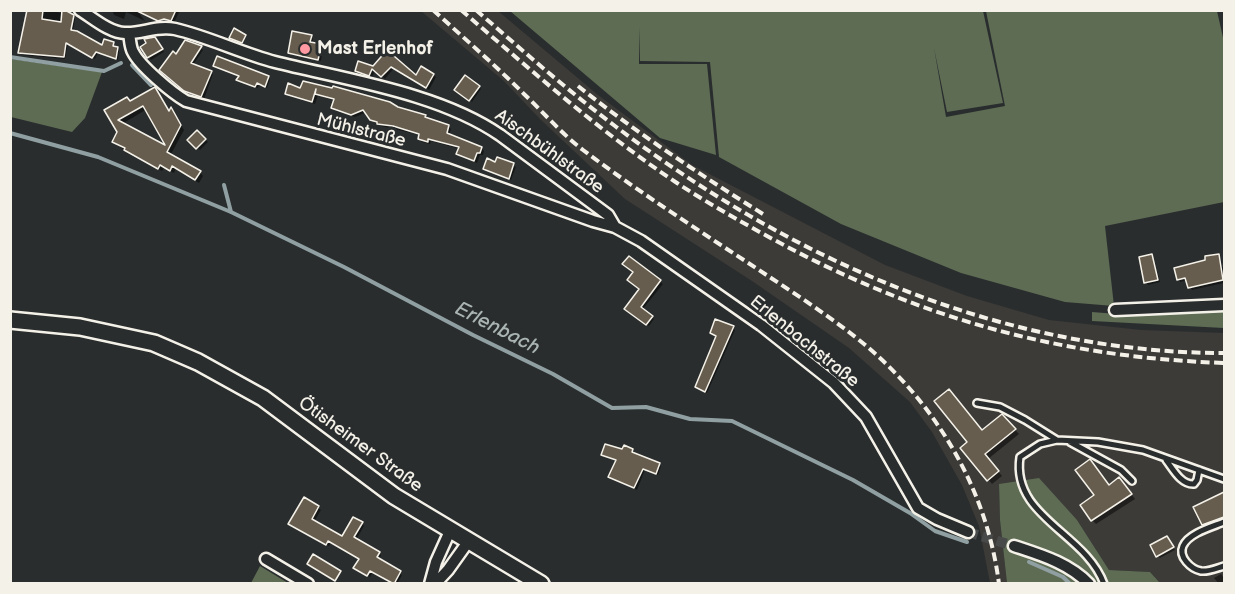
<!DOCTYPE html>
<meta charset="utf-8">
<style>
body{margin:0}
#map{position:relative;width:1235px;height:594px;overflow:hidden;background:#2a2d2e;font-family:"Balsamiq Sans",sans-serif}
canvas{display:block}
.frame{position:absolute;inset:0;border:12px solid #f4f1e8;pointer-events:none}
</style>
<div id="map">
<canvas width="1235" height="594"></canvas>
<div class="frame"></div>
</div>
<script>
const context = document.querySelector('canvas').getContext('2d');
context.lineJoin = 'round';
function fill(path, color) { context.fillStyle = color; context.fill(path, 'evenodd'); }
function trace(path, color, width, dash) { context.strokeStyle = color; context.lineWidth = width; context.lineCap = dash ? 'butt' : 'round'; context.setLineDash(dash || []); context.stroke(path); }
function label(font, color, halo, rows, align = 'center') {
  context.font = font + ' "Balsamiq Sans",sans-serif'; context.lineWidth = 6; context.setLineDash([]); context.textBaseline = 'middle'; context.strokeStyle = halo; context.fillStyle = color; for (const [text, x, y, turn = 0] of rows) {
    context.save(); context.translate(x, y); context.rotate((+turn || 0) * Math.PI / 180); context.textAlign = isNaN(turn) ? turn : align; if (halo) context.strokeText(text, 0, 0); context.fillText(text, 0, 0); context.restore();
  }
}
fill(new Path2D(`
 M421,11H498L598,95L692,165L885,265L967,296L1049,320L1141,330L1224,333V583H1160L1150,572L1109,570L1077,520L999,485L1000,520L1007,583H990L979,526L962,485L932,432L910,402L849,348L752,281L625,199L540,119L504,81Z`), '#3c3b38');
fill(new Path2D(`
 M510,11H983L1003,103L947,112L934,48L946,117L1005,106L986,11H1217L1224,42V202L1105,226L1114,306L1065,302L961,273L841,224L719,157L710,62L640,61L639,27V64H707L716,155L660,138Z
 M11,59L102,72L85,118L72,132L11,117Z
 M1224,309V328L1092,321V312L1117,314Z
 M1039,478L1077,520L1109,570L1150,572L1160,583H1007L1000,520L999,484Z
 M260,566L288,583H290H251Z`), '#5e6c54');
fill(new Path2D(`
 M28,10H46L67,14L73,17L75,19L73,32L102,48L113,44L115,48L119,51L118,60L98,53L95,59L68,44L65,59L22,55L20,52Z
 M112,10H180L174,23L168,21L162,23L139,13L145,21L126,12L124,19L114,15Z
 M311,37L313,39L312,44L323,48L321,61L292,55L289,53Z
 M157,41L164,52L151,60L142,47Z
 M201,48L203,50L193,65L213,74L204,99L188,93L161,70L177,56Z
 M387,52L416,78L433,75L436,77L429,90L394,68L385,79L375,70L372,78L356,71L373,68Z
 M215,65L268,77L270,79L267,88L259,84L258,88L240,81V77Z
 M304,83L425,116L428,119L448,126L451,129L449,136L481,148L484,151L483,155H480L477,163L461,157L458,154L460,149L431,141L430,144L422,142L419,139L420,135L381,126L375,123L367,112L355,117L336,111L333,108L335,101L318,95L315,104L289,96L287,93L301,89Z
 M479,87L481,89L472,102L458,92Z
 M154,89L170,113L171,110L174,113L184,130L170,156L200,172L203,176L199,183L176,168L174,173L164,168L162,171L129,154L114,142L119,132L106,111L131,102ZM147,109L169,149L122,124Z
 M197,132L208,142L200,150L189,140Z
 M498,159L516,167L511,180L484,168L496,164Z
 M1152,256L1154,259L1160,282L1148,285L1146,282Z
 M1218,256L1221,258L1222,267L1224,266V283L1192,290L1188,280L1180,282L1178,279Z
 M629,258L663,284L642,310L654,319L649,326L628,312L641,289Z
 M733,328L735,330L707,393L699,389L697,387L718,337L711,333Z
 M1002,416L1019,434L988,459L1002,476L992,484L963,448Z
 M632,450L634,454L661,466L658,475L645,470L637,490L612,479L617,461L603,454Z
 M1123,483L1135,499L1096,524L1092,520L1096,496L1109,486Z
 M1224,493V522L1208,529L1203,524L1195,507Z
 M304,499L321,510L314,522L342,538L362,523L364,526L356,540L379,553L381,555L379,560L402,575L397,584H392L373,572L370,577L357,570L360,559L331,542L329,546L292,527L290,524Z
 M1167,538L1175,550L1160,558L1157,556Z
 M1221,574L1224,578L1223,584H1219L1214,578Z`), '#0007');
trace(new Path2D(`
 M10,57L104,71L121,63
 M132,65L151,85
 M10,133L98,157L231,212L344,267L473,335L553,374L612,408L646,407L690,419L732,421L853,480L910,513L935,531L967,542
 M224,185L231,212
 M1029,562L1063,577L1070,584`), '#90a0a2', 4);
const building = new Path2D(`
 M27,10H43L42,19L61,22L62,10H65L74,15L71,30L77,31L102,45L104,39L114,42L113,46L118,47L116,59L96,52L92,58L66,43L64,57L18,53Z
 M135,10H176L171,21L164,19L158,21Z
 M234,28L246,35L242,43L229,38Z
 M292,31L312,35L310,42L322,44L318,60L288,53Z
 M155,37L163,49L147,58L140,47L146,43L144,39Z
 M185,40L202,46L191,63L212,71L201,97L184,91L159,70L173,51L176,54Z
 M387,50L416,75L421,66L434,74L426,88L391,67L381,77L372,69L369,76L355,71L358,61L373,66Z
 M217,56L269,76L265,87L257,83L255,87L236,80L239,76L213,66Z
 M465,75L480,86L469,101L454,90Z
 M303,81L332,88L333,86L390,102L398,107L426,115L425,117L449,125L447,133L482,147L480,153H477L474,161L456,154L459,147L428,139V142L418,139L419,134L393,126L377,124V122L370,120L363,110L351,115L331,108L334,99L315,94L316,89L312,102L285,94L288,83L300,88Z
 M155,87L169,111L171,107L181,125L167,152L201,171L195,180L172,166L170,171L160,165L158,169L124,150L125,148L112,142L117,132L104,110L127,97L130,101ZM143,106L165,145L118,120Z
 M197,130L206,139L196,149L187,140Z
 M497,157L514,163L509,179L483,169L487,158L495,162Z
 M1152,254L1158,280L1144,283L1139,257Z
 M1219,254L1223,280L1188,288L1185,278L1177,280L1174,268L1205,260V256Z
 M629,256L661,280L641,307L653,316L646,325L624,309L639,289L627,280L633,272L622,264Z
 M715,319L734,326L705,392L695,387L716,336L710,333Z
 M949,389L982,430L1002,414L1016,429L985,454L999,471L987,481L960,448L967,442L934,401Z
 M605,444L622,449L624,445L633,449L632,452L660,463L656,474L643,469L634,488L608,477L616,460L601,455Z
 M1090,459L1109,485L1119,477L1132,494L1091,521L1080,505L1094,495L1075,470Z
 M1224,492V517L1202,525L1193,507Z
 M304,497L319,506L312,519L342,536L353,517L363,522L354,537L380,552L377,557L401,571L394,584L370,571L367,576L353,568L359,559L328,541L326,545L288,524Z
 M1167,536L1174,547L1156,557L1150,545Z
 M313,554L341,571L335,581L307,564Z`);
fill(building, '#675d4f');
trace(building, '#f4f1e8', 1.5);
trace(new Path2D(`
 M968,532L1014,546`), '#484a4a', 10, [10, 5]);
const service = new Path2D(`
 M977,403L1000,407L1025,420L1057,440
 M1070,442L1121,470L1132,481
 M1166,460C1173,469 1181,485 1194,484L1197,480L1199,470
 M1224,522C1212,527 1189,533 1183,546C1178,557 1191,569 1201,571C1209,572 1217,568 1224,566
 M1104,584C1086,533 1011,517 1020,457L1040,444L1057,440L1098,442L1143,450L1224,479`);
const minor = new Path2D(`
 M80,10C93,18 110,33 125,33C142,34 157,25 175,29C209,37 241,53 275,62C347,80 439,93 500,135L608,215L615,227
 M129,33C130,38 130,47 133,52C140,66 172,93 186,101L447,169L593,221L615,227L641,241L761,325L834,383L866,417L918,508L937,519L968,532
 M1115,310L1224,305
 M1014,546C1041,555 1069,563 1089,584
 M266,559L308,584
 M430,584L436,562L450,531
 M435,584L448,570L468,542`);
const secondary = new Path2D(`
 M10,320L80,327L154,343L198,362L263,398L394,496L541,584`);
trace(service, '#f4f1e8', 10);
trace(minor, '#f4f1e8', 15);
trace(secondary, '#f4f1e8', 20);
trace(service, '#2a2d2e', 5);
trace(minor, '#2a2d2e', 10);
trace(secondary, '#2a2d2e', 15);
trace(new Path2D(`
 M433,10C464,38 495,65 524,94C543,112 562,134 583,150C639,192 698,230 756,268C792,292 830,316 864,344C936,404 987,489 999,584
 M461,10C531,70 600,132 677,183C706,202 736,219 767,236C915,317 1056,357 1224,363
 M476,10C522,50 567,90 615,126C790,259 1002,353 1224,353
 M578,86C637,133 699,174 763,214`), '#f4f1e8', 4, [9, 4.5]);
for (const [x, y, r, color] of [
 [305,49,6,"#ff9aa2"]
]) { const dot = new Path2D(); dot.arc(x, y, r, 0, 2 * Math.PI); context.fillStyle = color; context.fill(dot); trace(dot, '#2a2d2e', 2); }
label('bold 18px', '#f4f1e8', '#2a2d2e', [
 ["Mast Erlenhof",317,49]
], 'left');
label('18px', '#f4f1e8', '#2a2d2e', [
 ["Mühlstraße",361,131,14],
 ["Aischbühlstraße",549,152,36],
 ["Erlenbachstraße",804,342,39],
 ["Ötisheimer Straße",360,445,36]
]);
label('italic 20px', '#a9b4b3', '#2a2d2e', [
 ["Erlenbach",497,329,27]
]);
</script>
